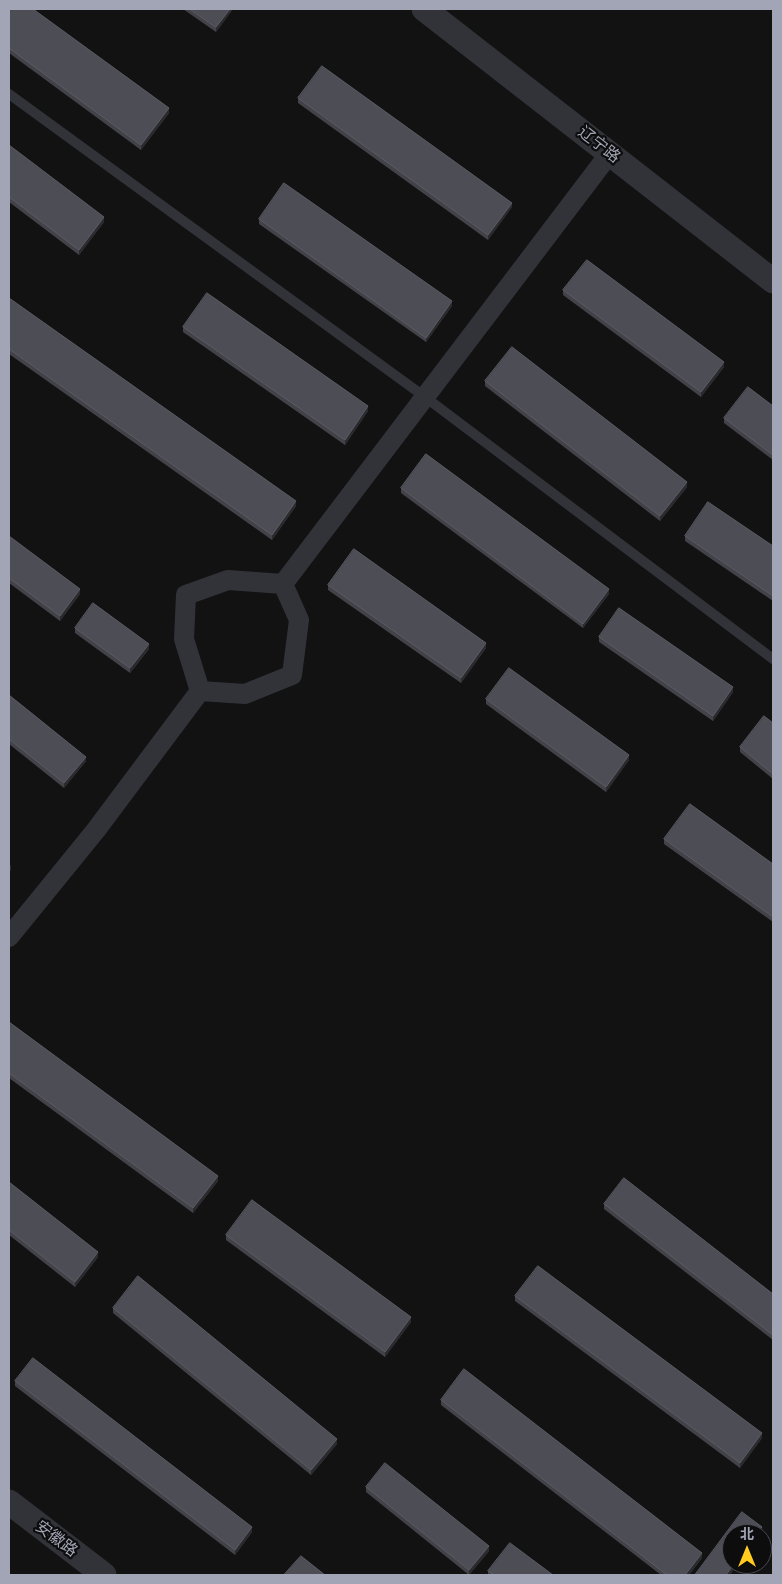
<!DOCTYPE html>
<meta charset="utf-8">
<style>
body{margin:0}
#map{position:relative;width:782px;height:1584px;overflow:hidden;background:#121213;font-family:"Fira Sans","Noto Sans SC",sans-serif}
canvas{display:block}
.frame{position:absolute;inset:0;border:10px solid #a2a5b5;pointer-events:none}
.north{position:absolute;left:722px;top:1524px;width:50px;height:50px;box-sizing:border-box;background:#0d0d0e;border:1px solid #494a51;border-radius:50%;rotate:0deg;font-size:14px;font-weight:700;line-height:20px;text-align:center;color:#a2a5b5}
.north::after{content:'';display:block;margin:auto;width:18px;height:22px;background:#ffcc1e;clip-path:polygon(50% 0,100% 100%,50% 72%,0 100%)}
</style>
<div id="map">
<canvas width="782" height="1584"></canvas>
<div class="frame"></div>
<div class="north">北</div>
</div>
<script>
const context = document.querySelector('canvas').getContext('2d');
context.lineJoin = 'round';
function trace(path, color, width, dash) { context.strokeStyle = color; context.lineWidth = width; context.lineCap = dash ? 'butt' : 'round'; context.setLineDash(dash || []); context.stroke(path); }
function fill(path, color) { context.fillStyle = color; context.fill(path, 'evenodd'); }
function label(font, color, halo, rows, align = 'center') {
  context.font = font + ' "Fira Sans","Noto Sans SC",sans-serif'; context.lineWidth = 4.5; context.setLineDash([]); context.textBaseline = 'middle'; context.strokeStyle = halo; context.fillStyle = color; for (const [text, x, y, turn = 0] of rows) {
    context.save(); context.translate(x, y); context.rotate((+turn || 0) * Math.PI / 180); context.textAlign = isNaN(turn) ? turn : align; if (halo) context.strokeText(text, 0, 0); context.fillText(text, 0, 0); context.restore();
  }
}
trace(new Path2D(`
 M9,94L425,397L773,659`), '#323339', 10);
trace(new Path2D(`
 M228,580L283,584L299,620L292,675L245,694L200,691L184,639L186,595Z
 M283,584L610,153
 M9,937L96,830L200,691`), '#323339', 20);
trace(new Path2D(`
 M424,9L773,281
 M9,1502L104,1575`), '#323339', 25);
fill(new Path2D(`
 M9,9L169,113L141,150L9,53Z
 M183,9H233L216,32Z
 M298,98L512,207L488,240L298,103Z
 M9,145L104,222L79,255L9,202Z
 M259,219L452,306L426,342L259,224Z
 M563,290L724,367L701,397L563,295Z
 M9,298L296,506L272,540L9,354Z
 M183,327L368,411L345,445L183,332Z
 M485,381L687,487L660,521L485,386Z
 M773,406V460L724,423V418Z
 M401,488L609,594L583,628L401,493Z
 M9,536L80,594L60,621L9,583Z
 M685,536L773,546V601L685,541Z
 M328,585L486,648L461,683L328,590Z
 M75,628L149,649L130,673L75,633Z
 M599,637L733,692L713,721L599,642Z
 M9,695L86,761L64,788L9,744Z
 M486,699L629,760L606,792L486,704Z
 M773,723V779L740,752V747Z
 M664,839L773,864V922L664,844Z
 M9,1022L218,1181L193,1213L9,1078Z
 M9,1182L98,1257L75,1287L9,1235Z
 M604,1204L773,1294V1340L604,1209Z
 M226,1235L411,1322L385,1357L226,1240Z
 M515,1296L762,1438L740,1468L515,1301Z
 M113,1308L337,1444L311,1475L113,1313Z
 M15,1381L252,1532L235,1555L15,1386Z
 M441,1400L702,1558L689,1575H661L441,1405Z
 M366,1487L489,1551L469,1575L366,1492Z
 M488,1571L553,1575H488Z`), '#434249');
fill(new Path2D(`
 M230,9H233L216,32V27Z
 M169,108V113L141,150V145Z
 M512,203V207L488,240V235Z
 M104,217V222L79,255V250Z
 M452,301V306L426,342V338Z
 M724,362V367L701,397V392Z
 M368,406V411L345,445V440Z
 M687,482V487L660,521V516Z
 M296,501V506L272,540V535Z
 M80,589V594L60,621V616Z
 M609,589V594L583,628V624Z
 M486,643V648L461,683V678Z
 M149,644V649L130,673V668Z
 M733,687V692L713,721V716Z
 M629,755V760L606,792V787Z
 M86,757V761L64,788V783Z
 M11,865V870L9,873V868Z
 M218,1176V1181L193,1213V1208Z
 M98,1252V1257L75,1287V1282Z
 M411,1317V1322L385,1357V1352Z
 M762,1433V1438L740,1468V1463Z
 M337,1439V1444L311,1475V1470Z
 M252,1527V1532L235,1555V1550Z
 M762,1527V1532L760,1534H756Z
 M489,1546V1551L469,1575V1570Z
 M702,1553V1558L689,1575H685Z
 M734,1564H738L730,1575H726Z`), '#2b2b2f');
const building = new Path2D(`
 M9,9H33L169,108L141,145L9,48Z
 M190,9H230L216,27Z
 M322,66L512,203L488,235L298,98Z
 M9,145L104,217L79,250L9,197Z
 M284,183L452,301L426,338L259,219Z
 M587,260L724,362L701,392L563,290Z
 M207,293L368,406L345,440L183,327Z
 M9,298L296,501L272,535L9,349Z
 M512,347L687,482L660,516L485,381Z
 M748,387L773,406V455L724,418Z
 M426,454L609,589L583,624L401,488Z
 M708,502L773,546V596L685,536Z
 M9,536L80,589L60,616L9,578Z
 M354,549L486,643L461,678L328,585Z
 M93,603L149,644L130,668L75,628Z
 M619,608L733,687L713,716L599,637Z
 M509,668L629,755L606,787L486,699Z
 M9,695L86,757L64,783L9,739Z
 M764,716L773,723V774L740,747Z
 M690,804L773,864V917L664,839Z
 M9,1022L218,1176L193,1208L9,1073Z
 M624,1178L773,1294V1335L604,1204Z
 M9,1182L98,1252L75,1282L9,1230Z
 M252,1200L411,1317L385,1352L226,1235Z
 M538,1266L762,1433L740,1463L515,1296Z
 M138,1276L337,1439L311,1470L113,1308Z
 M33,1358L252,1527L235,1550L15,1381Z
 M464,1369L702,1553L685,1575H667L441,1400Z
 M385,1463L489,1546L469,1570L366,1487Z
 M742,1512L762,1527L756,1534H732V1564H734L726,1575H695Z
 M510,1543L553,1575H494L488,1571Z
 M301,1556L325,1575H284Z`);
fill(building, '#4d4d55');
trace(building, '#5b5b64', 1);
label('16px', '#a2a5b5', '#0d0d0e', [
 ["辽宁路",599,145,38],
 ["安徽路",56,1539,37]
]);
</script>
